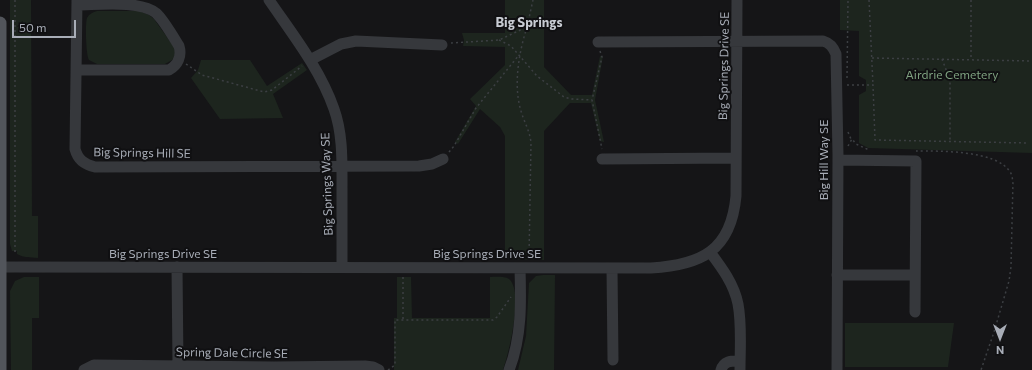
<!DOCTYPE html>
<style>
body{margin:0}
#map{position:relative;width:1032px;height:370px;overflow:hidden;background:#151517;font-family:Commissioner,sans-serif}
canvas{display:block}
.north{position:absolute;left:980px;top:318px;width:40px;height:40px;-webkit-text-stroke:3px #101012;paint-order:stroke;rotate:180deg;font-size:11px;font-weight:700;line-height:16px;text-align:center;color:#a8adb7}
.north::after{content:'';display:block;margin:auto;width:14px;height:18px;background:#a8adb7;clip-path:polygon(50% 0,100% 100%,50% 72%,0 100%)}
.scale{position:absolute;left:12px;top:20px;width:64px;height:18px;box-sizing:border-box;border:2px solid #a8adb7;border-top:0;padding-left:5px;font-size:12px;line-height:14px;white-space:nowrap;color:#a8adb7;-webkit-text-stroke:3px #101012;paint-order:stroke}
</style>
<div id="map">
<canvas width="1032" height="370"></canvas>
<div class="north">N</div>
<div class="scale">50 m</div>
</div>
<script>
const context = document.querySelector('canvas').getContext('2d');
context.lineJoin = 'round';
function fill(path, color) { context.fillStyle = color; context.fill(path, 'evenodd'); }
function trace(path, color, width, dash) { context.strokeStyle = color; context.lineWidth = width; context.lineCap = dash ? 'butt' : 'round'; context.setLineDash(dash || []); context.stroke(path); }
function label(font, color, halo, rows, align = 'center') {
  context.font = font + ' Commissioner,sans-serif'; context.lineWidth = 4; context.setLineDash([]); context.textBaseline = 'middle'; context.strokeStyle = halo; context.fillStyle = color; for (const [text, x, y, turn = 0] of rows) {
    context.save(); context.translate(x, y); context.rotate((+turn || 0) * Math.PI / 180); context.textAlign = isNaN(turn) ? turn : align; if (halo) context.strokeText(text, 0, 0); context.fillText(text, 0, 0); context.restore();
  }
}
fill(new Path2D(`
 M10,0H31L32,216H38V258C30,257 24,258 17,254V251H12L10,244Z
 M505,0H544V67L571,95H592L600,56H603L595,100L604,142L600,141L591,103H570L544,131V260L505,259V136L500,127L480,109L458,144L455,142L476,106L470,99L505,65V47L463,46L464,40L462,33H505Z
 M840,0H1032V153L868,148L859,143V95L866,91V80L859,76V31L840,30Z
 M97,11H139L149,15L154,19L174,47L176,54L172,60L165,64H97L89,60C86,55 85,24 87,18C89,14 93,12 97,11Z
 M201,60H250L267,86L302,63L307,70L273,94L283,118L220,119L191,78L198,70Z
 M543,275H555L554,370H518L526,336L529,283L536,276Z
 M24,277H39V318H32V370H11L10,291L15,281Z
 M397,277H411L412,318H490V277C496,277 504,276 509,279C524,291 509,354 503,370H394V318H397Z
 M845,323H954L948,367H845Z`), '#1d251e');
trace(new Path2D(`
 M15,0V253
 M869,0L873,85
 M971,0V60
 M527,27C519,52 513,85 521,111C524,122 530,131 531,143L529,258
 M499,40L511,46L537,76L564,97L571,99L592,100
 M451,43L499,40L527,27L533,0
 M600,51L602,57L592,100L602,149
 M872,58L1032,61
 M942,59L950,80V142
 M186,64L202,75L264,92L272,90L302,66
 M847,78L848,0
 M847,85H873L875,140L1028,143
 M848,132L851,139
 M848,146L852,139L856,144L869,150
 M916,151C939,151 997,150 1010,172C1012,174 1012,178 1013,181L1011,267L1009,281L994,332L981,370
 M449,152L454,146L476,108L519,55
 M403,277V319
 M388,370L395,365V320H493L497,317L511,297`), '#3c3f43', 1.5, [2, 3]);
trace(new Path2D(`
 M77,0L75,149C78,160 84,164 95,167L419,166L432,164L443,159
 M269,0C293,35 320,69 334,109C343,134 342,162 342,188C342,214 342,240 342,267
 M598,42L823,41C830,43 833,47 836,54L838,155L837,370
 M310,60L341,44L356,41L442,45
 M76,70H169C178,65 182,56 179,46C174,38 163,19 156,13C139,0 98,5 77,5
 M602,159L736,158
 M838,160L916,161L915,312
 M710,252C722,268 734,284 738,304C742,325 740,348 740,370
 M0,267L651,268C701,265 731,251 736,196L737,0
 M177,267L178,365
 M612,268L613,360
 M837,275H915
 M84,370L94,365L274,367L365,366L373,367L379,370
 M509,370C522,337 521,302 520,268
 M721,370C724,360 732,361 740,361`), '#36383c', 11);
trace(new Path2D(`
 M0,23V370`), '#52555b', 13);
label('12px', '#a8adb7', '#101012', [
 ["Big Springs Drive SE",724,66,-89],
 ["Big Springs Hill SE",142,153,1],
 ["Big Hill Way SE",824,160,-90],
 ["Big Springs Way SE",327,184,-92],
 ["Big Springs Drive SE",163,254],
 ["Big Springs Drive SE",487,254],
 ["Spring Dale Circle SE",232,353,1]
]);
label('12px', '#7fa280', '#101012', [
 ["Airdrie Cemetery",952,75]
]);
label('bold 13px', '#c8ccd3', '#101012', [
 ["Big Springs",529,23]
]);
</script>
